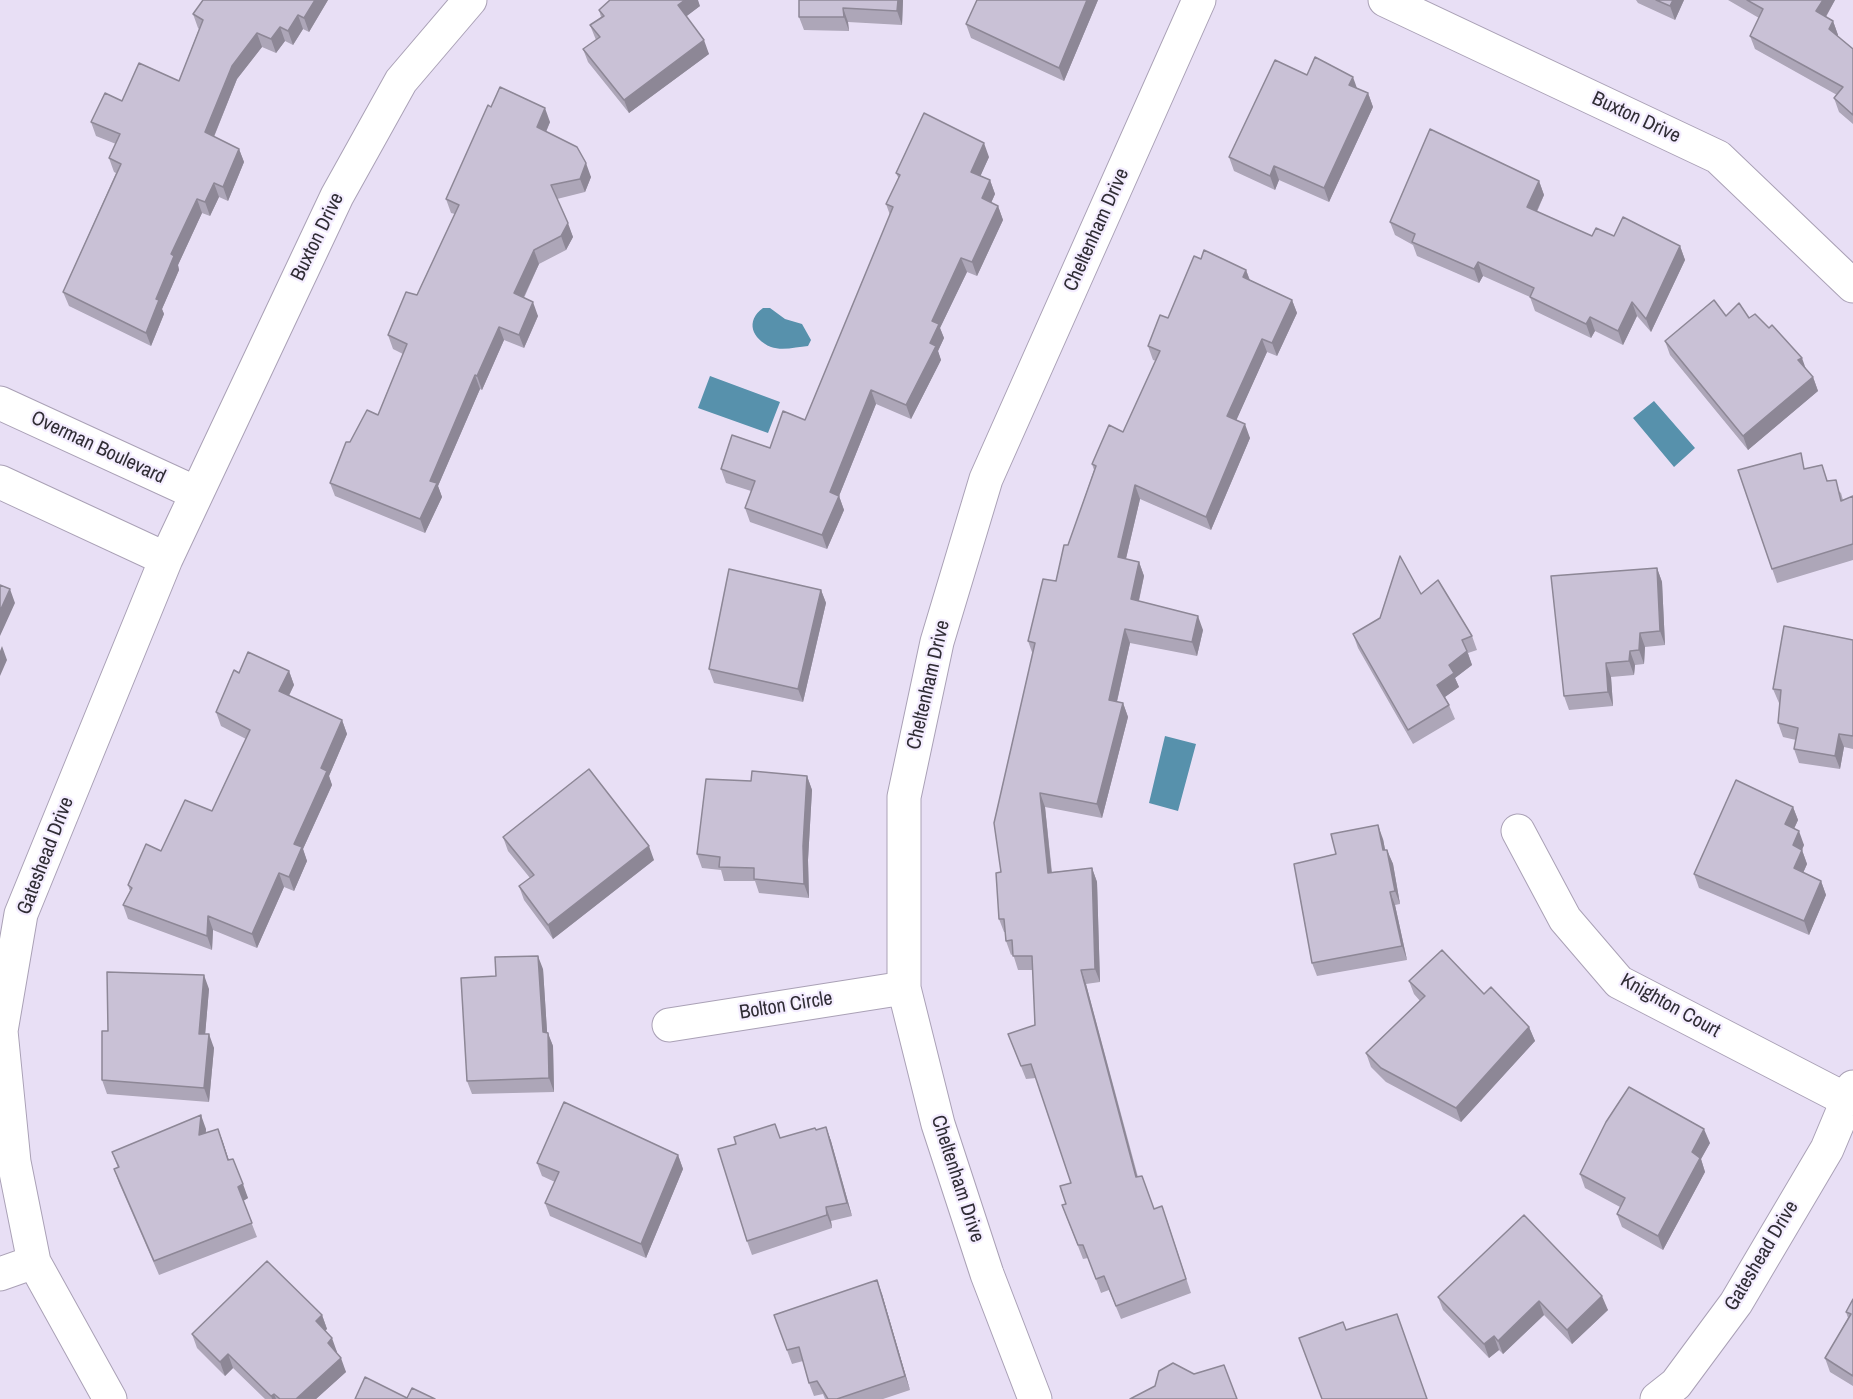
<!DOCTYPE html>
<style>
body{margin:0}
canvas{display:block;background:#e8dff5}
</style>
<canvas width="1853" height="1399"></canvas>
<script>
const context = document.querySelector('canvas').getContext('2d');
context.lineJoin = 'round';
function fill(path, color) { context.fillStyle = color; context.fill(path, 'evenodd'); }
function trace(path, color, width, dash) { context.strokeStyle = color; context.lineWidth = width; context.lineCap = dash ? 'butt' : 'round'; context.setLineDash(dash || []); context.stroke(path); }
function label(font, color, halo, rows, align = 'center') {
  context.font = font + ' "Archivo Narrow",sans-serif'; context.lineWidth = 4.5; context.setLineDash([]); context.textBaseline = 'middle'; context.strokeStyle = halo; context.fillStyle = color; for (const [text, x, y, turn = 0] of rows) {
    context.save(); context.translate(x, y); context.rotate((+turn || 0) * Math.PI / 180); context.textAlign = isNaN(turn) ? turn : align; if (halo) context.strokeText(text, 0, 0); context.fillText(text, 0, 0); context.restore();
  }
}
fill(new Path2D(`
 M763,308H770L785,319L802,324L811,340L808,346C797,347 782,351 771,347C752,339 745,321 763,308Z
 M710,376L780,402L768,433L698,408Z
 M1654,401L1695,448L1674,467L1633,418Z
 M1165,736L1196,744L1178,811L1149,803Z`), '#5791ac');
const minor = new Path2D(`
 M1385,0L1718,157L1853,286
 M0,403L196,493
 M0,482L166,559
 M1518,831L1565,919L1619,982L1847,1100
 M669,1025L904,988
 M0,1274L34,1262
 M110,1399L34,1262L14,1162L1,1031L21,914L166,559L337,196L401,81L470,0
 M1035,1399L987,1274L938,1124L904,988V797L937,642L986,479L1199,0
 M1657,1399L1676,1384L1736,1303L1827,1149L1853,1087`);
trace(minor, '#aaa1b6', 35);
trace(minor, '#fff', 33);
fill(new Path2D(`
 M328,0L309,32L303,29L293,45L285,41L276,53L262,47L237,79L214,137L239,149L244,162L228,201L219,197L210,216L202,213L178,265L179,270L162,309L164,314L151,346L69,306L63,292L116,173L114,172L109,158L116,144L96,136L91,122L122,101L179,81L199,29L198,28L193,14Z
 M799,0H903L902,25L848,22L849,31L804,30L799,17Z
 M977,0H1098L1064,81L971,38L966,24Z
 M1636,0H1684L1675,20L1638,3Z
 M1728,0H1835L1826,17L1833,21L1838,35L1837,36L1853,49V124L1839,112L1834,98L1837,95L1755,49L1750,36L1759,18Z
 M700,6L686,16L709,54L629,113L588,62L583,49L596,40L590,25L601,17L599,10Z
 M1307,75L1357,88L1368,93L1373,107L1329,202L1279,180L1275,190L1234,171L1229,157Z
 M491,107L550,122L546,132L591,177L585,192L557,199L573,237L566,250L539,264L524,298L538,316L524,348L504,340L482,390L480,389L438,486L442,497L425,533L335,496L330,483L350,442L378,415L403,354L393,349L388,335L417,295L455,214L451,213L446,199Z
 M989,157L980,176L990,180L995,194L991,203L998,206L1003,220L977,276L967,272L940,328L944,338L938,351L941,360L911,419L876,404L839,496L844,510L827,549L750,522L745,508L751,491L726,483L721,469L770,448L805,420L890,215L886,204L899,179L896,173Z
 M1539,181L1544,195L1537,212L1592,236H1614L1680,246L1685,260L1651,332L1637,316L1623,345L1595,331L1591,338L1535,311L1530,297L1483,276L1479,283L1417,256L1413,245L1395,235L1390,222Z
 M1201,259L1246,270L1250,280L1292,300L1297,313L1277,356L1267,352L1236,420L1250,438L1211,530L1140,499L1126,559L1139,562L1144,576L1139,601L1203,630L1197,656L1130,643L1117,702L1123,703L1128,717L1102,818L1045,807L1052,872L1092,868L1097,882L1100,982L1086,984L1138,1177L1154,1209L1167,1220L1191,1293L1121,1319L1109,1290L1101,1293L1088,1258L1083,1259L1067,1218L1062,1205L1066,1204L1071,1183L1036,1078L1026,1079L1008,1034L1035,1025L1033,970H1018L1013,954L1011,955L1006,941L1005,932H1004L999,919L1001,872L1033,655L1028,641L1056,581L1094,470L1092,464L1123,432L1156,361L1153,360L1148,346L1168,318Z
 M1726,316L1749,318L1805,368L1813,377L1818,391L1748,450L1670,355L1665,341Z
 M1806,469L1828,481L1841,493L1843,500L1853,496V560L1777,583L1738,470Z
 M1657,568L1662,582L1665,645L1645,647L1644,664L1635,665L1634,675L1611,677L1613,706L1569,710L1564,696Z
 M821,590L826,603L803,702L714,683L709,669Z
 M1421,594L1472,636L1477,650L1468,653L1472,665L1455,678L1459,687L1445,697L1449,705L1455,719L1413,744L1358,648L1353,634Z
 M1853,640V749L1844,747L1840,769L1799,763L1794,749L1796,740L1783,737L1778,723L1780,703H1779L1773,689Z
 M289,671L294,685L289,696L342,720L347,734L329,776L332,785L303,849L307,861L294,891L284,887L257,948L213,930L212,950L128,919L123,905L130,891L128,885L161,851L212,811L246,739L221,726L216,712L239,673Z
 M807,776L812,790L808,860L809,898L759,893L755,881H724L721,870L702,868L697,854L751,781Z
 M1793,807L1798,820L1794,829L1804,845L1802,850L1807,864L1803,873L1821,881L1826,895L1809,935L1699,888L1694,874Z
 M503,837L654,860L553,939L524,900L519,886L530,878L508,851Z
 M1383,839L1385,850H1387L1393,864L1400,904L1395,905L1407,960L1317,976L1312,963L1336,854Z
 M543,969L547,1032L553,1046L554,1092L472,1094L467,1081L496,976Z
 M1409,981L1484,994L1529,1027L1535,1041L1461,1122L1386,1082L1371,1067L1366,1053L1420,1001L1414,994Z
 M209,989L205,1034L214,1048L209,1102L107,1094L102,1080L108,1031Z
 M826,1127L831,1141L852,1216L831,1221L832,1228L752,1255L747,1241L816,1130Z
 M206,1129V1133L218,1129L229,1160L248,1198L243,1201L257,1237L159,1275L119,1183L114,1169L118,1168L112,1152Z
 M1710,1143L1701,1159L1705,1172L1663,1250L1622,1227L1617,1214L1620,1207L1585,1188L1580,1174Z
 M678,1155L683,1169L646,1258L550,1216L545,1203L555,1182L542,1176L537,1163Z
 M1524,1215L1608,1310L1572,1344L1544,1315L1503,1354L1499,1350L1489,1358L1443,1310L1438,1297Z
 M882,1294L910,1390L883,1399H825L823,1394L814,1396L809,1383L803,1361L792,1364L774,1315Z
 M1853,1299V1386L1830,1372L1825,1358L1848,1318L1846,1312Z
 M322,1315L327,1329L325,1330L337,1352L336,1353L346,1372L316,1399H265L233,1368L225,1376L197,1348L192,1334Z`), '#ada6b8');
fill(new Path2D(`
 M315,0H328L309,32L304,18Z
 M685,0H698L700,6L683,19L678,5Z
 M898,0H903L902,25L897,11Z
 M1087,0H1098L1064,81L1059,68Z
 M1673,0H1684L1675,20L1670,6Z
 M1823,0H1835L1821,25L1816,11Z
 M843,8L848,22L849,31L844,17Z
 M298,15L303,29L293,45L288,31Z
 M1833,21L1838,35L1834,43L1829,29Z
 M280,27L285,41L276,53L271,39Z
 M257,33L262,47L237,79L210,146L205,132L232,66Z
 M704,40L709,54L629,113L624,100Z
 M1353,77L1358,91L1349,85Z
 M1368,93L1373,107L1329,202L1324,188Z
 M545,108L550,122L542,141L537,127Z
 M984,143L989,157L976,186L971,172Z
 M239,149L244,162L228,201L223,187Z
 M586,163L591,177L585,192L580,179Z
 M1274,166L1279,180L1275,190L1270,176Z
 M990,180L995,194L987,212L982,198Z
 M1539,181L1544,195L1532,221L1527,207Z
 M214,183L219,197L210,216L205,202Z
 M197,199L202,213L178,265L179,270L162,309L164,314L151,346L146,333L156,299L171,254Z
 M998,206L1003,220L977,276L972,262Z
 M568,223L573,237L566,250L561,236Z
 M1680,246L1685,260L1651,332L1646,319Z
 M534,250L539,264L519,307L514,293Z
 M961,258L967,272L940,328L944,338L938,351L941,360L911,419L906,405L930,343L932,321Z
 M1478,262L1483,276L1479,283L1474,269Z
 M1246,270L1251,284L1243,277Z
 M1292,300L1297,313L1277,356L1272,343Z
 M533,302L538,316L524,348L519,335Z
 M1632,302L1637,316L1623,345L1618,331Z
 M1590,317L1595,331L1591,338L1586,324Z
 M499,327L504,340L482,390L477,376Z
 M1262,339L1267,352L1232,430L1227,416Z
 M1802,358L1807,372L1798,360Z
 M475,375L480,389L438,486L442,497L425,533L420,519L430,481Z
 M1813,377L1818,391L1748,450L1743,436Z
 M871,390L876,404L839,496L844,510L827,549L822,535L830,492Z
 M1245,424L1250,438L1211,530L1206,517Z
 M1135,485L1140,499L1123,571L1118,557Z
 M1139,562L1144,576L1136,613L1131,599Z
 M1657,568L1662,582L1665,645L1660,631Z
 M10,589L15,603L0,636V611Z
 M821,590L826,603L803,702L798,689Z
 M1198,616L1203,630L1197,656L1192,642Z
 M1125,629L1130,643L1114,714L1109,700Z
 M1640,633L1645,647L1644,664L1639,650Z
 M2,646L7,660L0,676V651Z
 M1467,651L1472,665L1455,678L1459,687L1442,699L1437,685L1449,665Z
 M1630,651L1635,665L1634,675L1629,661Z
 M1606,663L1611,677L1613,706L1608,692Z
 M289,671L294,685L284,705L279,691Z
 M1123,703L1128,717L1102,818L1097,804Z
 M342,720L347,734L329,776L332,785L303,849L307,861L294,891L289,877L294,844L321,768Z
 M1839,734L1844,747L1840,769L1835,756Z
 M807,776L812,790L808,860L809,898L804,884L803,846Z
 M1040,793L1045,807L1053,887L1048,873Z
 M1793,807L1798,820L1790,837L1785,824Z
 M1378,825L1383,839L1388,864L1383,850Z
 M1799,831L1804,845L1798,859L1793,845Z
 M649,846L654,860L553,939L548,925Z
 M1387,850L1393,864L1400,904L1395,891Z
 M1802,850L1807,864L1799,882L1794,868Z
 M1092,868L1097,882L1100,982L1095,969Z
 M279,873L284,887L257,948L252,934Z
 M1821,881L1826,895L1809,935L1804,921Z
 M1390,892L1395,905L1407,960L1402,946Z
 M208,916L213,930L212,950L207,936Z
 M538,956L543,969L548,1046L543,1032Z
 M1081,970L1086,984L1141,1191L1136,1177Z
 M204,975L209,989L204,1048L199,1034Z
 M1529,1027L1535,1041L1461,1122L1456,1108Z
 M548,1033L553,1046L554,1092L549,1078Z
 M209,1034L214,1048L209,1102L204,1088Z
 M201,1115L206,1129L204,1148L199,1135Z
 M826,1127L831,1141L852,1216L847,1203Z
 M218,1129L223,1142L233,1174L228,1160Z
 M1704,1129L1710,1143L1701,1159L1705,1172L1663,1250L1658,1236L1692,1152Z
 M678,1155L683,1169L646,1258L641,1244Z
 M243,1184L248,1198L243,1201L238,1187Z
 M826,1207L831,1221L832,1228L827,1215Z
 M877,1280L882,1294L910,1390L905,1376Z
 M1602,1296L1608,1310L1572,1344L1567,1330Z
 M1539,1301L1544,1315L1503,1354L1498,1341Z
 M322,1315L327,1329L321,1335L316,1321Z
 M1494,1336L1499,1350L1489,1358L1484,1344Z
 M332,1338L337,1352L333,1357L328,1343Z
 M228,1354L233,1368L225,1376L220,1362Z
 M341,1358L346,1372L316,1399H296Z
 M274,1394L276,1399H272L271,1396Z`), '#8d8796');
const building = new Path2D(`
 M203,0H315L304,18L298,15L288,31L280,27L271,39L257,33L232,66L205,132L239,149L223,187L214,183L205,202L197,199L171,254L174,256L156,299L159,300L146,333L63,292L121,164L109,158L120,134L91,122L105,93L122,101L139,63L179,81L203,20L193,14Z
 M610,0H685L678,5L704,40L624,100L583,49L600,37L590,25L604,16L599,10Z
 M799,0H898L897,11L843,8L844,17H799Z
 M977,0H1087L1059,68L966,24Z
 M1656,0H1673L1670,6Z
 M1747,0H1823L1816,11L1833,21L1829,29L1853,49V115L1834,98L1843,87L1750,36L1763,9Z
 M1315,57L1353,77L1349,85L1368,93L1324,188L1274,166L1270,176L1229,157L1275,60L1307,75Z
 M500,87L545,108L537,127L577,147L586,163L580,179L551,185L568,223L561,236L534,250L514,293L533,302L519,335L499,327L477,376L475,375L430,481L437,483L420,519L330,483L346,442H350L367,410L378,415L407,344L388,335L406,292L417,295L459,205L446,199L488,105L491,107Z
 M924,113L984,143L971,172L990,180L982,198L998,206L972,262L961,258L932,321L939,324L930,343L936,346L906,405L871,390L830,492L839,496L822,535L745,508L755,481L721,469L732,435L770,448L783,411L805,420L893,207L886,204L900,175L896,173Z
 M1430,129L1539,181L1527,207L1592,236L1596,228L1614,236L1623,217L1680,246L1646,319L1632,302L1618,331L1590,317L1586,324L1530,297L1534,288L1478,262L1474,269L1412,242L1415,234L1390,222Z
 M1204,250L1246,270L1243,277L1292,300L1272,343L1262,339L1227,416L1245,424L1206,517L1135,485L1118,557L1139,562L1131,599L1198,616L1192,642L1125,629L1109,700L1123,703L1097,804L1040,793L1048,873L1092,868L1095,969L1081,970L1136,1177L1142,1176L1154,1209L1162,1206L1186,1279L1116,1306L1104,1276L1096,1279L1083,1245H1078L1062,1205L1066,1204L1060,1186L1071,1183L1031,1064L1021,1066L1008,1034L1035,1025L1032,956H1013L1012,940L1006,941L1004,919H999L996,873L1001,872L994,823L1035,643L1028,641L1043,579L1056,581L1064,545H1068L1096,466L1092,464L1109,425L1123,432L1160,351L1148,346L1160,315L1168,318L1194,256L1201,259Z
 M1714,300L1726,316L1739,303L1749,318L1755,314L1769,328L1772,325L1802,358L1798,360L1813,377L1743,436L1665,341Z
 M1801,453L1804,469L1822,465L1827,481L1836,480L1841,501L1853,496V544L1772,569L1738,470Z
 M1400,556L1421,594L1438,580L1472,636L1462,640L1467,651L1449,665L1454,673L1437,685L1449,705L1408,730L1353,634L1380,618Z
 M1657,568L1660,631L1640,633L1639,650L1630,651L1629,661L1606,663L1608,692L1564,696L1551,576Z
 M729,569L821,590L798,689L709,669Z
 M0,585L10,589L0,611Z
 M1784,626L1853,640V736L1839,734L1835,756L1794,749L1798,728L1778,723L1781,690L1773,689Z
 M248,652L289,671L279,691L342,720L321,768L327,771L294,844L302,847L289,877L279,873L252,934L208,916L207,936L123,905L132,888L128,885L146,844L161,851L185,800L212,811L250,730L216,712L234,670L239,673Z
 M589,769L649,846L548,925L519,886L534,875L503,837Z
 M752,771L807,776L803,846L804,884L754,879V868L719,867L720,857L697,854L706,779L751,781Z
 M1736,780L1793,807L1785,824L1799,831L1793,845L1802,850L1794,868L1821,881L1804,921L1694,874Z
 M1378,825L1383,850H1387L1395,891L1390,892L1402,946L1312,963L1294,864L1336,854L1331,834Z
 M1442,950L1484,994L1491,987L1529,1027L1456,1108L1381,1068L1366,1053L1425,996L1409,981Z
 M538,956L543,1032L548,1033L549,1078L467,1081L461,978L496,976L495,957Z
 M107,972L204,975L199,1034H209L204,1088L102,1080V1031H108Z
 M1629,1087L1704,1129L1692,1152L1700,1158L1658,1236L1617,1214L1625,1198L1580,1174L1606,1122Z
 M564,1102L678,1155L641,1244L545,1203L559,1172L537,1163Z
 M201,1115L199,1135L218,1129L228,1160L233,1159L243,1184L238,1187L252,1223L154,1261L114,1169L119,1167L112,1152Z
 M775,1124L780,1138L815,1128L816,1130L826,1127L847,1203L826,1207L827,1215L747,1241L718,1149L736,1144L734,1137Z
 M1524,1215L1602,1296L1567,1330L1539,1301L1498,1341L1494,1336L1484,1344L1438,1297Z
 M267,1261L322,1315L316,1321L332,1338L328,1343L341,1358L296,1399H280L274,1394L271,1396L228,1354L220,1362L192,1334Z
 M877,1280L905,1376L837,1399H828L817,1381L809,1383L799,1347L787,1350L774,1315Z
 M1853,1299V1376L1825,1358L1851,1314L1846,1312Z
 M1397,1314L1427,1399H1322L1299,1338L1343,1322L1346,1330Z
 M1173,1363L1194,1374L1224,1365L1237,1399H1130L1155,1386L1159,1371Z
 M365,1377L407,1398L412,1388L435,1399H355Z`);
fill(building, '#c9c1d6');
trace(building, '#8d8796', 1.5);
label('20px', '#302d35', '#f4edff', [
 ["Buxton Drive",1636,118,25],
 ["Cheltenham Drive",1097,230,-66],
 ["Buxton Drive",318,237,-64],
 ["Overman Boulevard",98,448,25],
 ["Cheltenham Drive",929,685,-77],
 ["Gateshead Drive",46,856,-69],
 ["Bolton Circle",786,1006,-9],
 ["Knighton Court",1670,1006,29],
 ["Cheltenham Drive",957,1179,72],
 ["Gateshead Drive",1762,1256,-59]
]);
</script>
